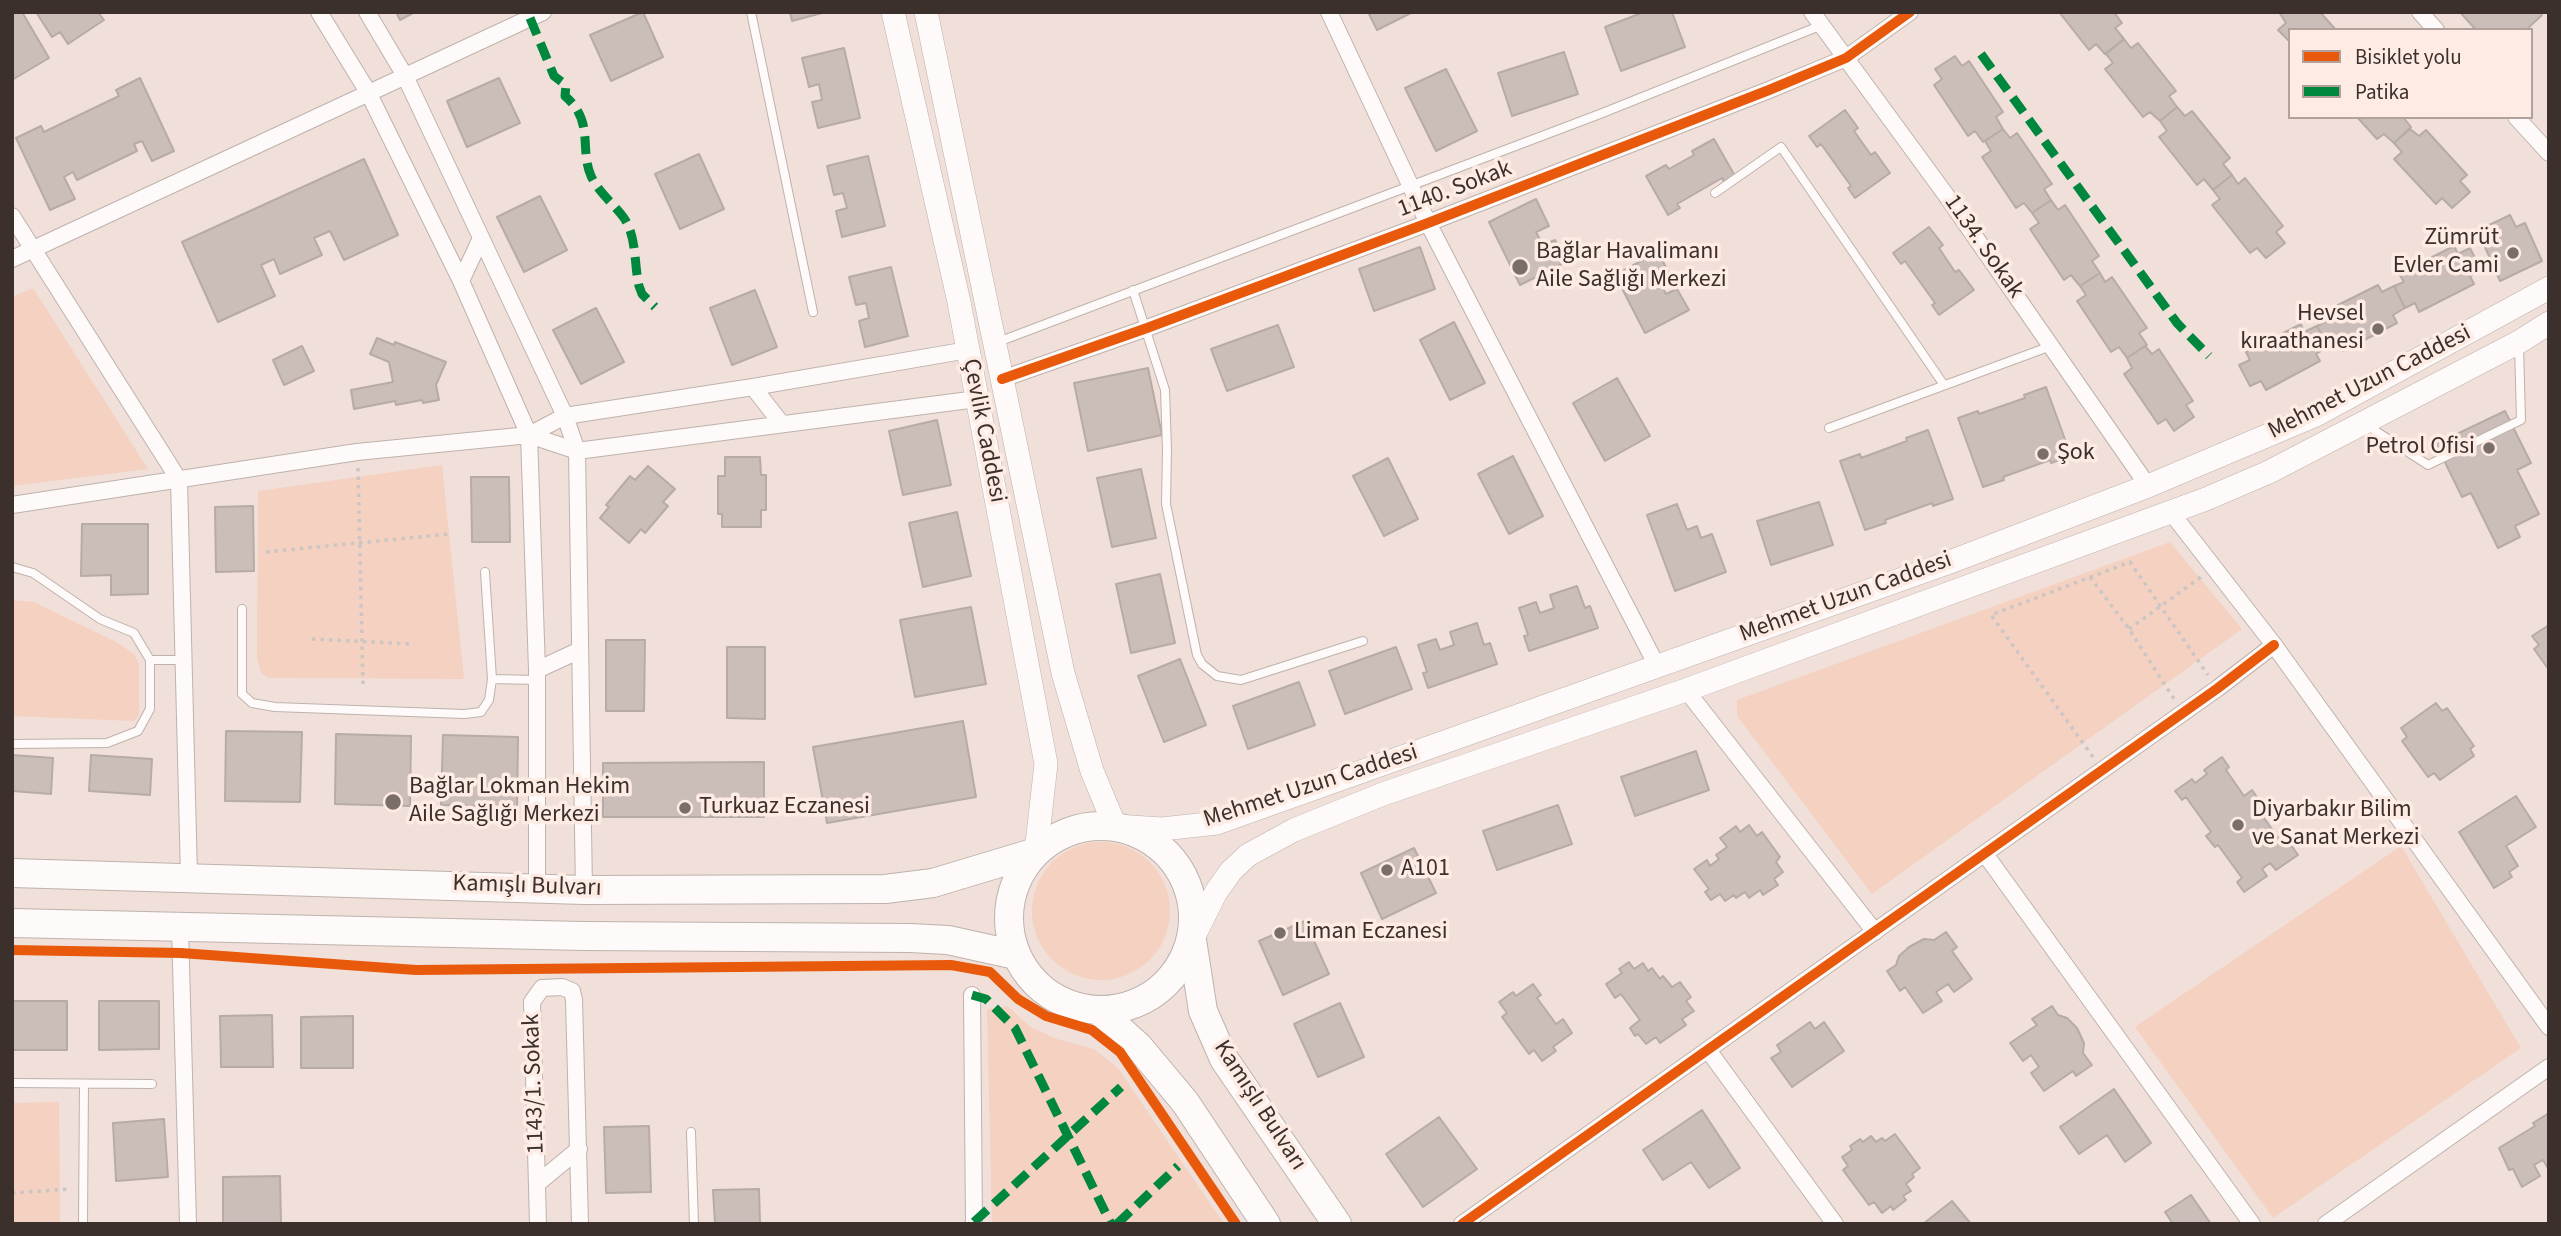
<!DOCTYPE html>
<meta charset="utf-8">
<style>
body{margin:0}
#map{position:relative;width:2561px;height:1236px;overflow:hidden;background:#f0e0d9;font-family:"Source Sans 3",sans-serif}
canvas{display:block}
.frame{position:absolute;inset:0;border:14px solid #3b302b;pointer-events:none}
.legend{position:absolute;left:2288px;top:28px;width:245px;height:91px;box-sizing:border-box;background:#feece4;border:2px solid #b0a19a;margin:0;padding:9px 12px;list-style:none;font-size:21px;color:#3b302b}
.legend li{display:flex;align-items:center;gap:14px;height:35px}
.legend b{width:35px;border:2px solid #b0a19a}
</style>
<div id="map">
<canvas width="2561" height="1236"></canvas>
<div class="frame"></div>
<ul class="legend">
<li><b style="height:9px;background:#e8590c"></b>Bisiklet yolu</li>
<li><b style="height:9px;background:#00873e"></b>Patika</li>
</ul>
</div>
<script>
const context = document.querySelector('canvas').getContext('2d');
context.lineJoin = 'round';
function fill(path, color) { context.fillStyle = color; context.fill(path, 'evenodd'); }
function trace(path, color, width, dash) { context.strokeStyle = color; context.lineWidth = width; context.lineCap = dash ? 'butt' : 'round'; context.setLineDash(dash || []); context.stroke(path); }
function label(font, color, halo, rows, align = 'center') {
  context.font = font + ' "Source Sans 3",sans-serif'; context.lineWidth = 7; context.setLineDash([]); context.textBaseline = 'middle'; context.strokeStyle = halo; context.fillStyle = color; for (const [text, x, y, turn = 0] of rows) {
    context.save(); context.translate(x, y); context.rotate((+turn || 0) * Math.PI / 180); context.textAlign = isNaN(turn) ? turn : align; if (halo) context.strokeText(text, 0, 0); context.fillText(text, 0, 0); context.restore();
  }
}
fill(new Path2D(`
 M33,288L148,469L12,486V297Z
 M442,465L464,679L282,678H269L261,673L257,659L258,491Z
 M2170,542L2242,629L1872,894L1737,716V700Z
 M12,600L34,602L118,643L135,655L139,665V715L134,721L12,716Z
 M1032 911a69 69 0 1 1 138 0a69 69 0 1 1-138 0Z
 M2401,846L2521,1048L2273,1218L2135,1027Z
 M1007,1006L1032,1028L1057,1039L1094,1049L1118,1068L1224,1224H992L987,1009Z
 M59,1102L60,1224H12V1103Z`), '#f4d1c0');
const building = new Path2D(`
 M12,12H22L49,58L12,80Z
 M36,12H98L104,20L68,44L60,32L52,37Z
 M396,12H415L400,20Z
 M643,12L663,57L611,81L590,35Z
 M790,12H826L792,21Z
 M1368,12H1413L1377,30Z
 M1644,12H1672L1685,47L1621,71L1605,27Z
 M2059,12H2114L2122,23L2115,28L2124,39L2105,54L2096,44L2089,50Z
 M2279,12H2320L2336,30H2290V42L2278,30L2286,23Z
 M2460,12H2540L2542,15L2526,30H2476Z
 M2124,39L2131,48L2138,43L2176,91L2169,96L2177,107L2160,121L2150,112L2143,117L2105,69L2113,63L2106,54Z
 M844,48L860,118L818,128L812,102L822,100L819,84L809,87L802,58Z
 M1564,52L1578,94L1512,116L1498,73Z
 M1955,56L1962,66L1969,61L2003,112L1996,117L2003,129L1983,142L1975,131L1968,136L1934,85L1942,79L1935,69Z
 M1446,69L1477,131L1436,151L1405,88Z
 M140,78L174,151L152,161L142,141L134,144L137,151L77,180L73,172L64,177L75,199L50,210L16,138L41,126L44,132L119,96L116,90Z
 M499,78L520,123L467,147L447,101Z
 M2177,107L2185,116L2192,111L2230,158L2223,164L2232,175L2213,190L2204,179L2197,185L2159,137L2167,131L2160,121Z
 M1845,110L1858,128L1854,131L1871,155L1875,152L1890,173L1855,198L1848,188L1851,186L1821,144L1817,147L1809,136Z
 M2357,117H2403L2411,127L2394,143L2384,134L2377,139Z
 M2003,129L2010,138L2017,133L2052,184L2044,189L2051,200L2032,213L2024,203L2016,208L1982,157L1991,151L1985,141Z
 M2410,129L2419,136L2426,130L2467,175L2460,181L2470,192L2452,208L2442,198L2436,204L2394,159L2402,152L2394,143Z
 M1714,139L1735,176L1724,182L1722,178L1677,204L1680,208L1668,215L1646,176L1666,165L1669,169L1694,155L1692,151Z
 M699,154L724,209L680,229L655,174Z
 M868,156L885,226L842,237L836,211L847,208L843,193L834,195L827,166Z
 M364,159L398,235L344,260L330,231L314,238L322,255L280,274L274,259L261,265L275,296L218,322L182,242Z
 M2232,175L2238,184L2245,178L2283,226L2276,232L2285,243L2266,258L2257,248L2250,253L2212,205L2220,199L2213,190Z
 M540,196L567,250L524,272L497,217Z
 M1536,199L1549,226L1536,232L1543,245L1555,240L1566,262L1520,285L1489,222Z
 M2051,200L2058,210L2065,205L2099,256L2092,261L2100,273L2080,286L2071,275L2064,280L2030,229L2039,223L2032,213Z
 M2510,215L2516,227L2525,223L2542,261L2500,281L2484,245L2489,242L2483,228Z
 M1929,227L1943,245L1939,248L1955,272L1959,270L1974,290L1939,315L1932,305L1935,303L1905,261L1901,264L1893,253Z
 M2454,246L2458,254L2470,248L2481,270L2470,276L2474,284L2419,312L2415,303L2405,308L2394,286L2404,282L2399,274Z
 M1420,247L1435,289L1374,311L1359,269Z
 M1658,252L1670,275L1659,281L1666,294L1677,289L1689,310L1645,333L1615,275Z
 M891,267L908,336L865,347L859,321L869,318L866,303L856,305L849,277Z
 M2100,273L2105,282L2112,277L2147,328L2139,333L2147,345L2127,358L2119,347L2111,352L2077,301L2086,295L2080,286Z
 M2378,285L2382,292L2394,286L2405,308L2393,315L2397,323L2343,351L2338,342L2328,347L2317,326L2327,321L2322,313Z
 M755,290L777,347L732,365L710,308Z
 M596,308L624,362L581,384L553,330Z
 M1454,322L1485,383L1450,400L1420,340Z
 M2301,324L2304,332L2317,326L2328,347L2316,354L2320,361L2266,390L2261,381L2250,386L2239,365L2250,360L2246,352Z
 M1278,325L1294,367L1227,391L1211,349Z
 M377,338L394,345L395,342L446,362L436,385L439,400L423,403L422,400L396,405L395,401L354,409L351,390L393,382L389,362L370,354Z
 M302,346L314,371L284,385L273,360Z
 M2145,346L2152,354L2159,349L2193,401L2186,405L2194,417L2174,431L2166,419L2158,424L2124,374L2132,368L2127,358Z
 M1148,368L1162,435L1088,451L1074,383Z
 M1617,378L1650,436L1605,461L1573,403Z
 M2046,387L2071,456L2051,463L2050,460L2003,477L2004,480L1983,487L1958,418L1978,411L1979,414L2025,398L2024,395Z
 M2505,411L2531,463L2517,470L2539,514L2515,526L2520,537L2498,548L2471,493L2462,497L2436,444Z
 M937,420L951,485L903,495L889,431Z
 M1928,430L1953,499L1933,506L1932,503L1885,520L1886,523L1865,530L1840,461L1860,454L1861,458L1907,441L1906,438Z
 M1513,456L1543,516L1509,534L1478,474Z
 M725,457H760L761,475H766V510H761V527H722V514H718V476H725Z
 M1388,458L1418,519L1384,536L1353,476Z
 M648,466L675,489L663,502L668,506L645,533L641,529L629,543L600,518L609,507L606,505L630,476L635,480Z
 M1141,469L1156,538L1112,547L1097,478Z
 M471,477H509L510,542H472Z
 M1819,502L1833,545L1771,565L1757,521Z
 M1677,504L1687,530L1697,526L1701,538L1712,534L1726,572L1675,591L1647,515Z
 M253,506L254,571L216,572L215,507Z
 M957,512L971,576L923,587L909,523Z
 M82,524H148V594L111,595V575L81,576Z
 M1160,574L1175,643L1131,653L1116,584Z
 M1577,586L1585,608L1590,606L1598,628L1529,651L1524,636L1528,635L1519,608L1536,602L1540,613L1554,608L1550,595Z
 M971,607L986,684L915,697L900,620Z
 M1477,623L1484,645L1490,643L1497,664L1428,688L1423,673L1427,672L1418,645L1436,639L1440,650L1454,645L1450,632Z
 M2549,625V670L2534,649L2539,645L2532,636Z
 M606,640H645L644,711H606Z
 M727,647H765V719L727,718Z
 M1396,647L1412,689L1345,714L1329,671Z
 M1180,659L1206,725L1164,742L1138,676Z
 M1299,682L1315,725L1248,749L1233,706Z
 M2436,703L2442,711L2447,708L2474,746L2470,749L2474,756L2440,780L2434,773L2428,777L2402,741L2407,737L2401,728Z
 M963,721L976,797L827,823L813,747Z
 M226,731L302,732L300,802L225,801Z
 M336,734L411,736L410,806L335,804Z
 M443,735L518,737L517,807L441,805Z
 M1696,751L1709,790L1635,816L1621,777Z
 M12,755L53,758L51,794L12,791Z
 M91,755L152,759L150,795L89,791Z
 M2222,757L2229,767L2226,770L2244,796L2252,790L2269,814L2264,818L2284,846L2289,842L2298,855L2276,870L2270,863L2262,869L2267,876L2244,892L2237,882L2242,878L2218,845L2215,847L2206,836L2211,832L2186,797L2182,800L2175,791L2192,779L2195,783L2207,774L2204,770Z
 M764,762V817H603V763Z
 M2516,796L2536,827L2506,846L2518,866L2509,872L2512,877L2494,888L2459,832Z
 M1558,805L1572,844L1497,870L1483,831Z
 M1749,825L1757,836L1762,832L1780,857L1776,862L1783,872L1774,879L1778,885L1763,895L1760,890L1749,898L1745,892L1736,898L1734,895L1725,901L1720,894L1711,900L1705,892L1709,889L1694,869L1707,860L1710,866L1719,859L1716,855L1727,847L1720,838L1736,826L1740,832Z
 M1414,848L1436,893L1382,919L1361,873Z
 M1305,921L1329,974L1283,995L1259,941Z
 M1946,932L1957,947L1952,951L1972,979L1954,992L1948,984L1936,992L1942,1001L1923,1013L1905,987L1900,991L1887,971L1896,965L1899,956L1909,947L1924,939L1934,940Z
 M1629,962L1634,969L1643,963L1648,971L1652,968L1660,979L1663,976L1672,987L1680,982L1691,997L1686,1001L1694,1011L1682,1019L1686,1025L1660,1043L1656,1037L1646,1044L1638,1034L1635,1036L1630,1028L1640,1020L1621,994L1615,998L1606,984L1622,973L1619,969Z
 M1533,984L1541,995L1537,998L1556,1024L1563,1019L1572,1033L1553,1047L1556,1051L1542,1061L1534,1050L1529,1054L1502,1017L1507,1013L1499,1002L1513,992L1516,996Z
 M12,1001H67V1050H12Z
 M99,1001H159V1049L99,1050Z
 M1340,1003L1364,1057L1318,1077L1294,1024Z
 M2052,1006L2058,1015L2067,1018L2077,1028L2084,1043L2083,1053L2092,1065L2076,1076L2073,1071L2044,1091L2031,1073L2039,1067L2031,1055L2023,1061L2010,1043L2037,1025L2032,1019Z
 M272,1015L273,1067H221L220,1016Z
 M353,1016V1068H301V1017Z
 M1810,1022L1815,1029L1824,1022L1844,1051L1792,1087L1771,1058L1781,1052L1777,1045Z
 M2114,1089L2151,1143L2125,1162L2107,1135L2079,1154L2060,1127Z
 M1702,1110L1740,1168L1709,1188L1691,1162L1663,1180L1643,1150Z
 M2549,1113V1170L2543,1160L2534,1165L2540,1176L2522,1187L2513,1169L2509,1170L2499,1148L2535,1126L2533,1123Z
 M1439,1117L1477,1169L1423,1207L1386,1154Z
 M164,1119L168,1177L116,1181L113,1123Z
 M649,1126L651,1192L606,1193L604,1127Z
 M1895,1134L1920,1168L1912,1174L1914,1177L1906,1184L1911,1191L1903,1196L1906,1200L1893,1210L1891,1206L1882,1213L1874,1202L1869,1205L1843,1170L1848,1166L1842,1157L1852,1150L1850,1146L1860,1139L1863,1142L1871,1136L1876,1142L1882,1138L1885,1141Z
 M280,1176L281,1224H223V1177Z
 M759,1189L760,1224H715L713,1190Z
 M2191,1195L2211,1224H2173L2165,1212Z
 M1952,1201L1971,1224H1923Z`);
fill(building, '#cbbeb9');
trace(building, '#b7aba5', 2);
const service = new Path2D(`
 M751,12L813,312
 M1715,193L1781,147L1944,385
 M1133,290L1165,390L1167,449L1166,504L1197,655L1202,664L1217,676L1241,680L1363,641
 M998,342L1600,114L1822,25
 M2368,426L2428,465L2521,420L2519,345
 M1829,428L2051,346
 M12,567L33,573L100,619L134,633L150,660V709L138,731L107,743L12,744
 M242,609V694L252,703L275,707L464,714L481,712L489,700L492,679L485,572
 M150,660H184
 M492,679L537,680
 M12,1083L152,1084
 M691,1132L694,1224
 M83,1224L84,1084`);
const minor = new Path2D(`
 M319,12L368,92L461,281L529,435L537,670V888
 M367,12L405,76L565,416L577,451L584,890
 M1329,12L1428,223L1657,666
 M1812,12L1946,195L2148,486
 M2420,12L2436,30
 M2516,117L2549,153
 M12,216L179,480L189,876
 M12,259L543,12
 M461,281L481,238
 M1002,379L1147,328L1428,223L1769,90L1846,58L1910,12
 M753,387L781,423
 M529,435L577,451L977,399
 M12,505L357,452L529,435L565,416L753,387L968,350
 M2170,511L2274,645L2549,1027
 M537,670L580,650
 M1686,690L1875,932
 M1985,854L2252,1224
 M180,927L188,1224
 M972,995L974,1224
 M1708,1050L1835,1224
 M538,1183L579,1149
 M538,1224L532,1002L542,988L562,987L572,991L574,1000L580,1224
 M1462,1224L2218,688L2274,645
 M2326,1224L2549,1067`);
const secondary = new Path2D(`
 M893,12L959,302L1046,764L1036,852
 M926,12L1063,673L1092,771L1115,826L1162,829L1217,823L1950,562L2148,486L2316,415L2549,288
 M1192,940L1216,892L1231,871L1248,855L1294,830L1383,794L1686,690L2206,499L2269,472L2519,342L2549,323`);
const trunk = new Path2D(`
 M1009 918a92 92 0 1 1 184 0a92 92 0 1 1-184 0Z
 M12,873L584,890L885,889L933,883L1036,852
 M12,923L583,936L910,938L948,940L1016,955
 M1192,940L1203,1011L1224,1059L1337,1224
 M1099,1011L1139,1047L1185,1102L1266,1224`);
trace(service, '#beb2ac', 10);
trace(minor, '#beb2ac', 18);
trace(secondary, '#beb2ac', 24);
trace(trunk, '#beb2ac', 30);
trace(new Path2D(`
 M358,468L363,685
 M266,552L449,534
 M2090,577L2129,629L2174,699
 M2129,629L2201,577
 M312,639L413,644
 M2093,757L1991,615L2130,562L2208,675
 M12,1139H14
 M12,1193L70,1189`), '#cbc6c3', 3.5, [3.5, 5]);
trace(service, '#fdfaf9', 8);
trace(minor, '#fdfaf9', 16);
trace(secondary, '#fdfaf9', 23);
trace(trunk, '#fdfaf9', 28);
trace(new Path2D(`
 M530,18L554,76L566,85L565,96C595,122 579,148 591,176C599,193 614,204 624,218C637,237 634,265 639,286L642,294L655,307
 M1981,54L2177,323L2209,356
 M972,995L986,999L1015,1028L1111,1224
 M974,1222L1121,1087
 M1117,1224L1178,1166`), '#00873e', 9, [18, 9]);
trace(new Path2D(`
 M1002,379L1147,328L1428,223L1769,90L1846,58L1910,12
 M12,950L181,953L416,970L951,965L990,972L1018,999L1046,1016L1092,1030L1120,1052L1236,1224
 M1462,1224L2218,688L2274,645`), '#e8590c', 10);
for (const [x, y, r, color] of [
 [2513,253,7,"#7a6e68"],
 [1520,267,9,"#7a6e68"],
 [2378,329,7,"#7a6e68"],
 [2489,448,7,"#7a6e68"],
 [2043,454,7,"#7a6e68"],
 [393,802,9,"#7a6e68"],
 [685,808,7,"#7a6e68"],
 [2238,825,7,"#7a6e68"],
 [1387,870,7,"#7a6e68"],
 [1280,933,7,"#7a6e68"]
]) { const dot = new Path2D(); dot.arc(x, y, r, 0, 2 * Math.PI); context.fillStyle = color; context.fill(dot); trace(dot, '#feece4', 2.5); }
label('24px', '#3b302b', '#feece4', [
 ["1140. Sokak",1455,190,-21],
 ["1134. Sokak",1983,247,55],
 ["Mehmet Uzun Caddesi",2370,383,-27],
 ["Çevlik Caddesi",983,431,79],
 ["Mehmet Uzun Caddesi",1846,598,-20],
 ["Mehmet Uzun Caddesi",1311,787,-18],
 ["Kamışlı Bulvarı",527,887,2],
 ["1143/1. Sokak",535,1084,-92],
 ["Kamışlı Bulvarı",1259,1106,57]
]);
label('24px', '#3b302b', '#feece4', [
 ["Zümrüt",2499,239,"right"],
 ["Evler Cami",2499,267,"right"],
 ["Bağlar Havalimanı",1536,253],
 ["Aile Sağlığı Merkezi",1536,281],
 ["Hevsel",2364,315,"right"],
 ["kıraathanesi",2364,343,"right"],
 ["Petrol Ofisi",2475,448,"right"],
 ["Şok",2057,454],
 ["Bağlar Lokman Hekim",409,788],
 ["Aile Sağlığı Merkezi",409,816],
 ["Turkuaz Eczanesi",699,808],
 ["Diyarbakır Bilim",2252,811],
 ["ve Sanat Merkezi",2252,839],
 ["A101",1401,870],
 ["Liman Eczanesi",1294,933]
], 'left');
</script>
